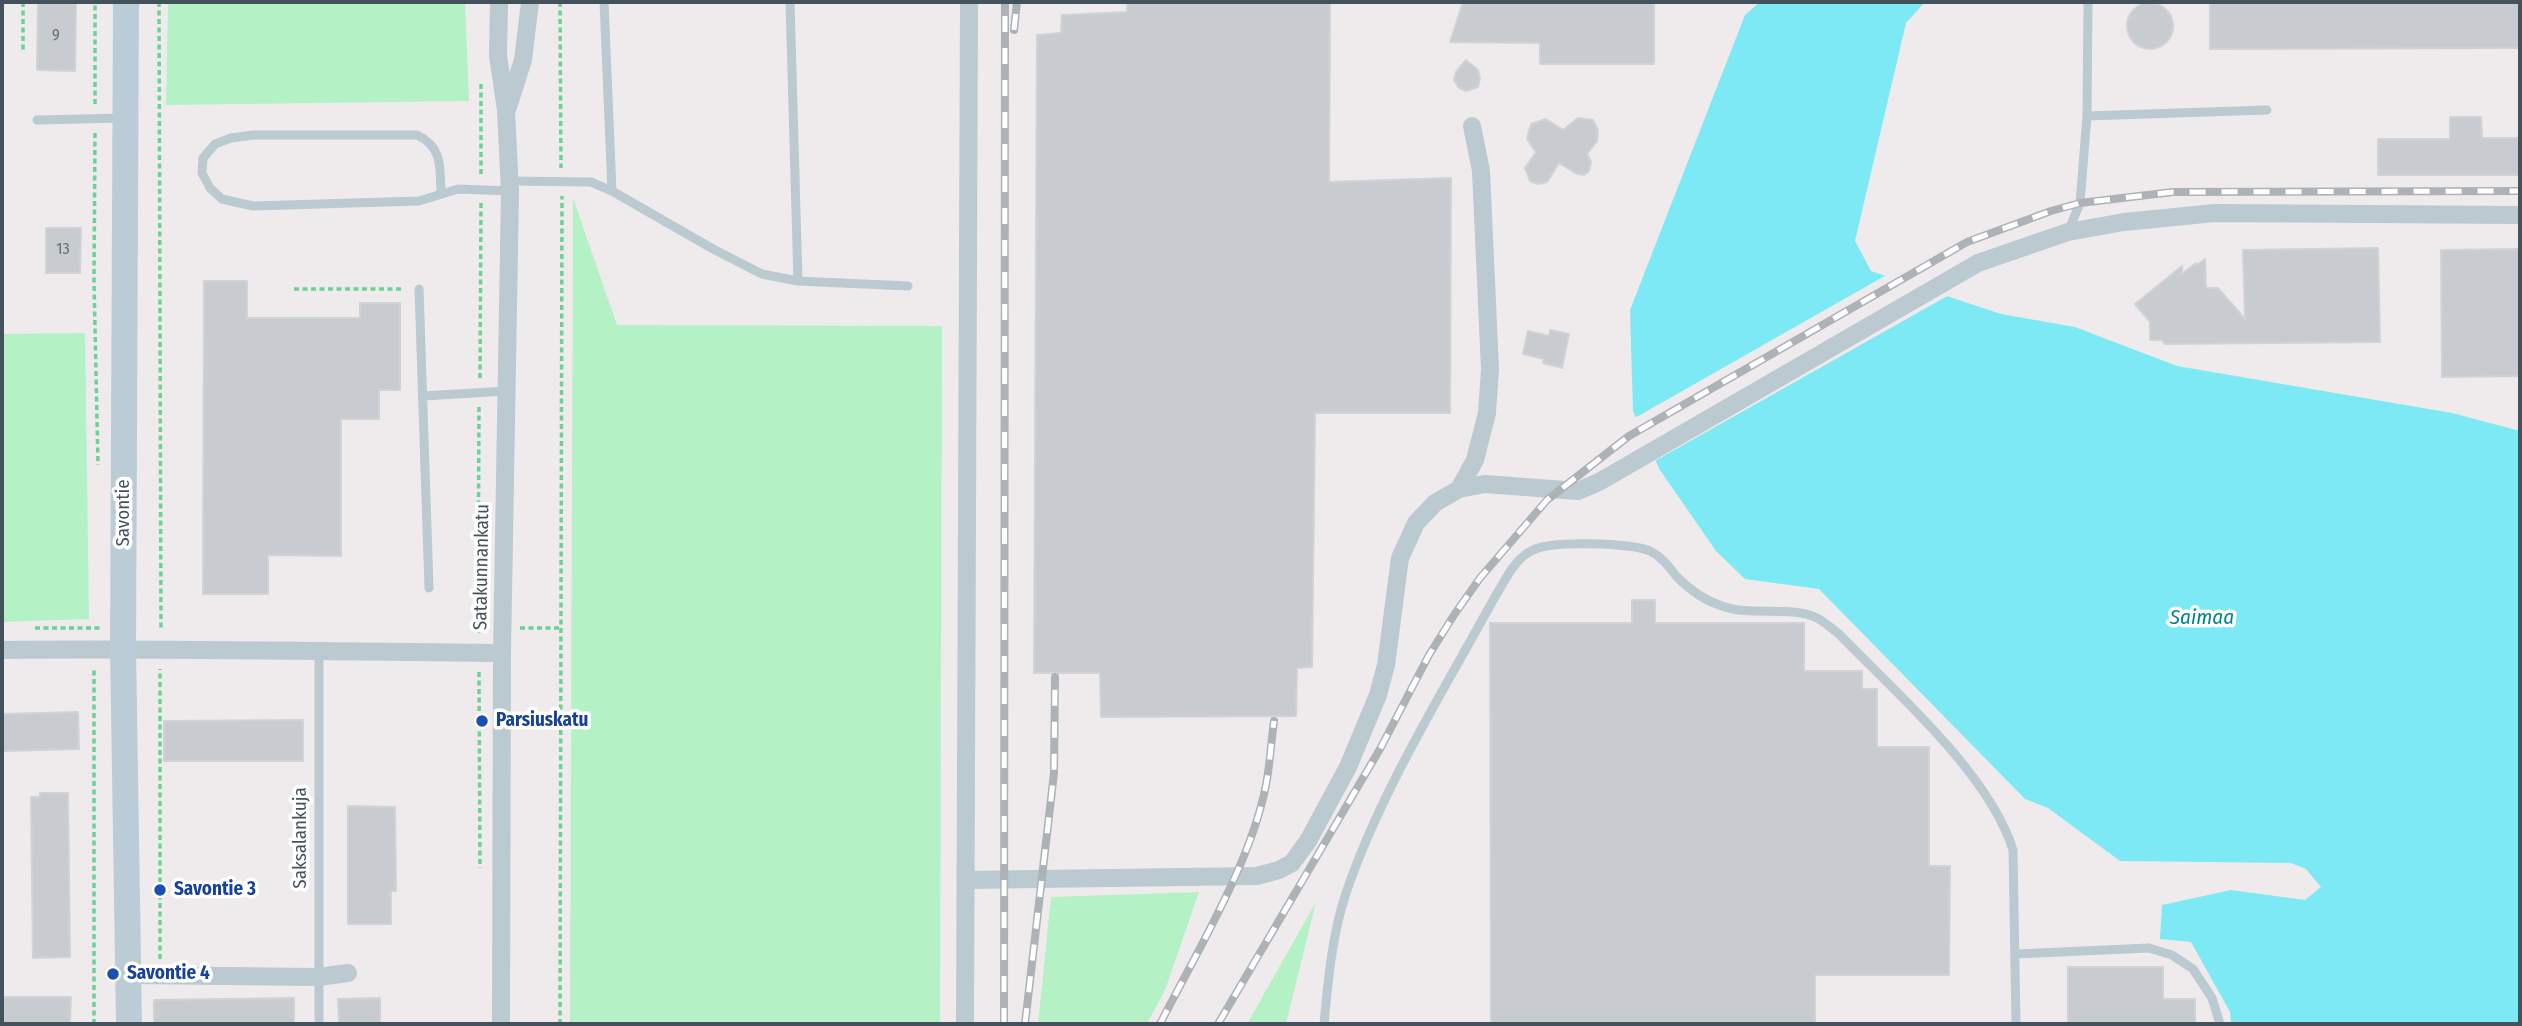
<!DOCTYPE html>
<style>
body{margin:0}
#map{position:relative;width:2522px;height:1026px;overflow:hidden;background:#efebec;font-family:"Fira Sans Condensed",sans-serif}
canvas{display:block}
.frame{position:absolute;inset:0;border:4px solid #43525b;pointer-events:none}
</style>
<div id="map">
<canvas width="2522" height="1026"></canvas>
<div class="frame"></div>
</div>
<script>
const context = document.querySelector('canvas').getContext('2d');
context.lineJoin = 'round';
function fill(path, color) { context.fillStyle = color; context.fill(path, 'evenodd'); }
function trace(path, color, width, dash) { context.strokeStyle = color; context.lineWidth = width; context.lineCap = dash ? 'butt' : 'round'; context.setLineDash(dash || []); context.stroke(path); }
function label(font, color, halo, rows, align = 'center') {
  context.font = font + ' "Fira Sans Condensed",sans-serif'; context.lineWidth = 7; context.setLineDash([]); context.textBaseline = 'middle'; context.strokeStyle = halo; context.fillStyle = color; for (const [text, x, y, turn = 0] of rows) {
    context.save(); context.translate(x, y); context.rotate((+turn || 0) * Math.PI / 180); context.textAlign = isNaN(turn) ? turn : align; if (halo) context.strokeText(text, 0, 0); context.fillText(text, 0, 0); context.restore();
  }
}
fill(new Path2D(`
 M168,2H465L469,101L166,105Z
 M573,198L617,325L942,326L940,1024H570Z
 M85,333L89,619L2,622V334Z
 M1199,892L1165,990L1147,1024H1038L1051,897Z
 M1316,902L1286,1024H1247Z`), '#b4f2c5');
fill(new Path2D(`
 M1760,2H1925L1906,23L1855,241L1871,271L2001,314L2075,327L2177,366L2452,413L2520,431V1024H2231L2230,1012L2191,942L2160,939L2162,905L2231,890L2305,900L2321,887L2306,869L2291,863L2120,861L2048,808L2025,799L1819,589L1745,579L1716,551L1660,470L1633,411L1630,310L1745,15Z`), '#7de9f4');
fill(new Path2D(`
 M1890,273L1951,294L1653,462L1633,419Z`), '#efebec');
const building = new Path2D(`
 M38,2H76L75,71L37,70Z
 M1127,2H1330L1329,182L1451,178L1450,413H1315L1312,667L1297,668L1296,716L1101,717L1100,673H1034L1037,35L1061,33L1062,15L1127,12Z
 M1463,2H1654V64H1540V43L1450,42Z
 M2210,2H2520V48L2210,49Z
 M2127 26a23 23 0 1 1 46 0a23 23 0 1 1-46 0Z
 M1466,60L1478,70L1480,78L1478,87L1466,91L1458,87L1454,80L1456,72Z
 M2450,117H2481L2482,138H2520V175H2378V139H2450Z
 M1578,118L1593,120L1598,130L1597,141L1587,154L1591,162L1589,171L1584,175L1577,174L1559,163L1547,182L1538,184L1530,181L1525,168L1536,152L1527,139L1531,124L1546,119L1563,130Z
 M46,228H81L80,273H46Z
 M2378,248L2380,342L2165,344L2162,340H2150V322L2135,304L2182,266V274L2196,263L2197,265L2205,259L2206,288H2218L2245,319L2243,250Z
 M2520,249V376L2442,377L2441,250Z
 M204,281H247V318H360V303H400V390H379V419H341V556L268,555V594H203Z
 M1550,330L1569,334L1562,368L1543,363L1544,359L1523,354L1528,331L1549,336Z
 M1632,600H1655V623H1804V671H1862V689H1877V747H1929V866H1950L1949,975H1815V1024H1491L1490,623H1632Z
 M78,712L79,749L2,751V714Z
 M303,720V761H164V721Z
 M40,793H68L70,957L33,958L31,797H40Z
 M348,806L395,807L396,891H391V924H348Z
 M2068,967H2163V999H2195V1024H2068Z
 M2,997H71L70,1024H2Z
 M294,998V1024H154V1000Z
 M380,998V1024H339L338,999Z`);
fill(building, '#c8ccd1');
trace(building, '#cfd3d8', 2);
trace(new Path2D(`
 M23,2V51
 M159,2L161,630
 M560,2L561,168
 M481,84V175
 M95,104V2
 M95,133L94,281L98,465
 M294,289H404
 M480,378L481,203
 M35,628H101
 M520,628H560
 M478,633L479,406
 M479,672L480,868
 M160,959V669
 M94,1024V669
 M560,1024L562,196`), '#69d393', 3.5, [5, 3.5]);
trace(new Path2D(`
 M604,2L612,191
 M790,2L798,281
 M2087,116L2267,110
 M37,120L123,118
 M509,181L591,182L612,191L713,249L762,274L798,281L908,286
 M441,194C440,168 443,147 417,135H253L231,138L215,144L203,158L202,173L210,188L222,199L253,206L419,201L458,189L510,191
 M2068,232L2080,203L2087,116L2088,2
 M419,289L429,588
 M423,396L507,391
 M2016,954L2149,948L2172,955L2193,969L2212,998L2220,1024
 M319,1024V653
 M1324,1024C1328,981 1332,935 1346,893C1381,790 1444,690 1496,595C1506,579 1515,558 1533,550C1552,540 1630,543 1650,551C1662,557 1669,567 1677,577C1689,589 1706,601 1722,606C1752,617 1788,605 1817,618C1825,622 1832,629 1839,634C1895,692 1989,773 2013,850L2016,1024`), '#bbc9d0', 9);
trace(new Path2D(`
 M499,2L498,56L506,110L510,191L502,653L501,1024
 M508,107L523,60L530,2
 M1459,489L1475,460L1487,413L1490,369L1481,171L1472,126
 M2,650C168,648 335,652 502,653
 M966,880L1257,876L1279,870L1292,863L1308,841L1348,767L1378,695L1386,665L1400,558L1416,523L1435,503L1459,489L1485,484L1578,491L1599,482L1978,263L2068,232L2124,222L2215,213L2520,215
 M129,975L318,977L348,973
 M965,1024L969,2`), '#bbc9d0', 18);
trace(new Path2D(`
 M126,2L123,647L129,1024`), '#bcccd7', 26);
const rail = new Path2D(`
 M1014,30L1017,2
 M1004,1024L1005,2
 M1025,1024L1054,773L1055,677
 M1160,1024C1196,953 1251,863 1266,785C1270,764 1271,742 1274,721
 M1218,1024L1380,749L1429,655L1454,615L1480,578L1547,500L1629,436L1967,242L2051,211L2080,203L2173,192L2520,191`);
trace(rail, '#adb2b7', 8);
trace(rail, '#fff', 5, [16]);
for (const [x, y, r, color] of [
 [482,721,7,"#1a4fb4"],
 [160,890,7,"#1a4fb4"],
 [113,974,7,"#1a4fb4"]
]) { const dot = new Path2D(); dot.arc(x, y, r, 0, 2 * Math.PI); context.fillStyle = color; context.fill(dot); trace(dot, '#fff', 2.5); }
label('16px', '#647078', null, [
 ["9",56,36],
 ["13",63,250]
]);
label('19px', '#43525b', '#fff', [
 ["Savontie",124,513,-90],
 ["Satakunnankatu",482,567,-89],
 ["Saksalankuja",301,838,-90]
]);
label('bold 19px', '#164399', '#fff', [
 ["Parsiuskatu",496,721],
 ["Savontie 3",174,890],
 ["Savontie 4",127,974]
], 'left');
label('italic 21px', '#038390', '#fff', [
 ["Saimaa",2202,618]
]);
</script>
